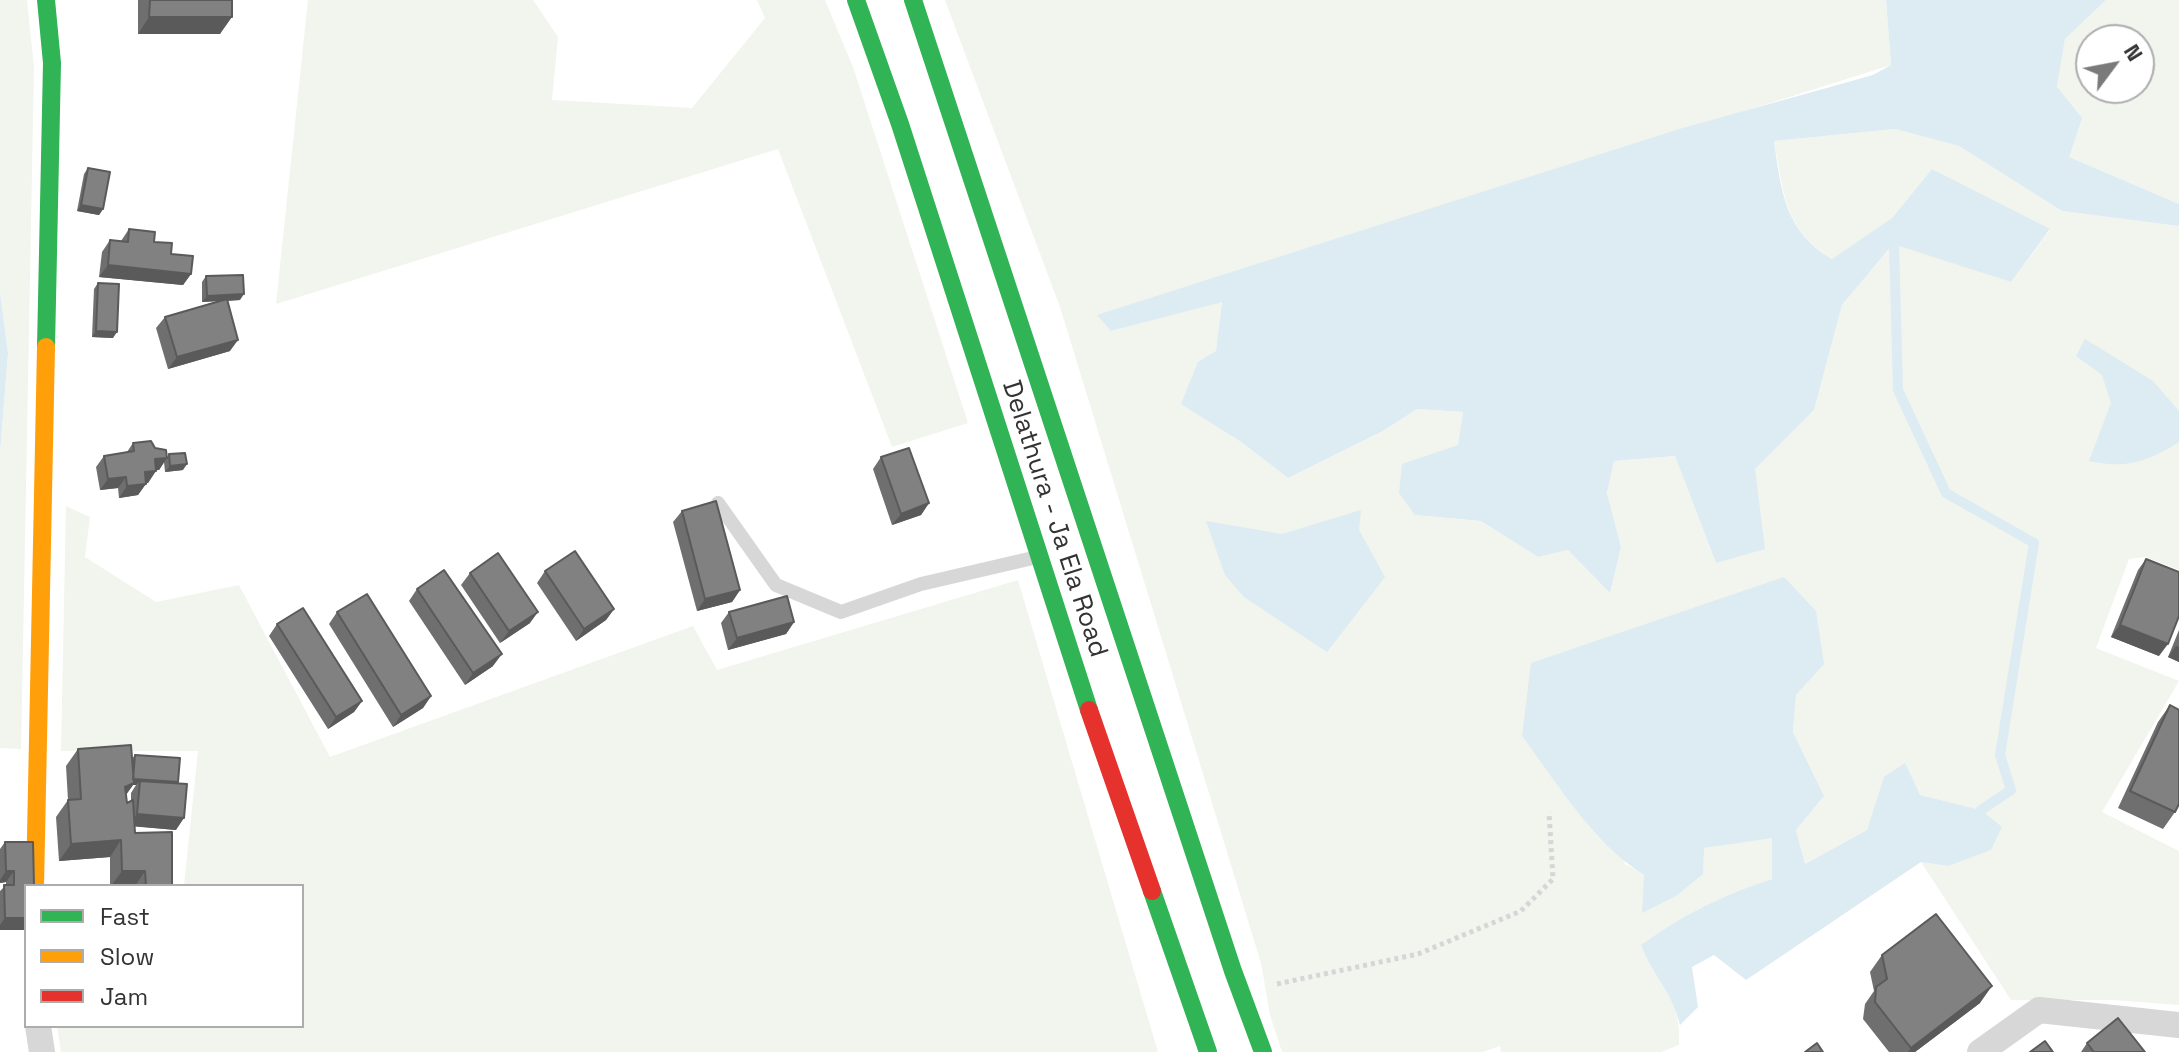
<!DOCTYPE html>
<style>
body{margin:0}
#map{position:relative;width:2179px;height:1052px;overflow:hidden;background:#fff;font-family:"Space Grotesk",sans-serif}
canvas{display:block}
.legend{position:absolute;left:24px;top:884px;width:280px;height:144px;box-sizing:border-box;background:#fff;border:2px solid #adadad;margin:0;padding:10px 14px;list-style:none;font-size:24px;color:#333}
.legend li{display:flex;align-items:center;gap:16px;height:40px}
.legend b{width:40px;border:2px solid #adadad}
.north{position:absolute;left:2075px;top:24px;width:80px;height:80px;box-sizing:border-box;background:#fff;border:2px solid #adadad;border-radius:50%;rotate:58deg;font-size:22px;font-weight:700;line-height:32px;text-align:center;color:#333}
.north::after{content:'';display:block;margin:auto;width:28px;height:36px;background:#7a7a7a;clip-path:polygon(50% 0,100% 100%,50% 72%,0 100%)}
</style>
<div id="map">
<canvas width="2179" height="1052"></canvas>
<ul class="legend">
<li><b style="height:10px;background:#30b455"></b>Fast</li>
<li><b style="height:10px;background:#ff9f0a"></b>Slow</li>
<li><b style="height:10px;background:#e5322d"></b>Jam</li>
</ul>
<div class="north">N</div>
</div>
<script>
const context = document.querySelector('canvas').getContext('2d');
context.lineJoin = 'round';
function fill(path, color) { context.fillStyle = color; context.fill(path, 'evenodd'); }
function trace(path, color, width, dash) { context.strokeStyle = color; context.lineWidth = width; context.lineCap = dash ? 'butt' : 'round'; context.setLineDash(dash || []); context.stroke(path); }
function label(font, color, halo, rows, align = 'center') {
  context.font = font + ' "Space Grotesk",sans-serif'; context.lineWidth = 8; context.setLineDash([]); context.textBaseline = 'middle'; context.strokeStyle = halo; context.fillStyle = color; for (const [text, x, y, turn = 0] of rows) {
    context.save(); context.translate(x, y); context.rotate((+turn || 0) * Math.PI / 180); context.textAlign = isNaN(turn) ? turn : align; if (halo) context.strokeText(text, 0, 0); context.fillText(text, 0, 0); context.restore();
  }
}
fill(new Path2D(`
 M0,0H27L34,67L21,749L0,748V453L8,353L0,292Z
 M308,0H533L558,37L552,100L692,108L765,18L757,0H825L853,67L968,423L892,447L778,149L276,304Z
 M945,0H1886L1891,65L1098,315L1111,331L1222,301L1216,352L1240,441L1288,478L1383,431L1417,409L1463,412L1458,445L1415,515L1481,521L1538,557L1568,550L1610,593L1621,547L1607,493L1614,461L1675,456L1716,563L1755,469L1814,410L1842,305L1894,243L2011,282L2050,230L1932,169L1892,218L1833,259C1783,230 1784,192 1774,141L1895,129L1959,146L2062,211L2179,226V570L2146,557L2129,559L2096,648L2179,681L2102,812L2179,851V1005L2114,1000H2011L1921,862L1948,866L1981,810L1920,795L1884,778L1867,830L1805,864L1796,830L1824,796L1793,732L1796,695L1823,664L1624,863L1644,875L1704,848L1772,837V879C1726,894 1680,915 1641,945C1657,988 1682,995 1679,1045L1661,1052H1501L1500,1046L1483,1052H1282L1270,1015L1261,963L1060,307Z
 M2106,0H2179V204L2069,157L2057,87L2065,39ZM2091,40H2139V88H2091Z
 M66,506L90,517L85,557L156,602L239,585L330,757L693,626L717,670L1018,580L1158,1052H61L57,1026H302V886H184L198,751H61Z`), '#f1f5ed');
fill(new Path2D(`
 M1886,0H2106L2065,39L2057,87L2082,118L2069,157L2179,204V226L2062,211L1959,146L1895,129L1774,141C1781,191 1785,232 1832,259L1892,218L1932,169L2050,229L2011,282L1893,244L1842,305L1814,410L1755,469L1765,549L1716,563L1675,456L1614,461L1607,493L1621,547L1610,593L1568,550L1538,557L1481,521L1415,515L1399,493L1402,464L1458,445L1463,412L1417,409L1383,431L1288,478L1240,441L1181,404L1198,362L1216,351L1222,302L1111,331L1097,315L1676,130L1873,75L1891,65Z
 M0,292L8,353L0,453Z
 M2085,339L2153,381L2179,411V442C2147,462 2127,469 2089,461L2111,403L2102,375L2076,356Z
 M1361,510L1359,530L1385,577L1327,652L1244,597L1225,575L1206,521L1282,534Z
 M1784,577L1816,611L1824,664L1796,695L1793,732L1824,796L1796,830L1805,864L1867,830L1884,777L1905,763L1920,795L1981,810L2002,827L1991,850L1948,866L1921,862L1746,980L1714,955L1692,967L1698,1007L1680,1025C1671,989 1654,979 1641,945C1680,916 1725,894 1772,879V838L1704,848L1703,874L1676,896L1642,913L1644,875C1593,843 1558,784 1522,736L1531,663Z`), '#ddebf3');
trace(new Path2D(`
 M1894,243L1898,390L1946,493L2034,543L2000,755L2011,790L1981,810`), '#ddebf3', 10);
trace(new Path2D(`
 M1277,984L1418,954L1521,911L1553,879L1549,812`), '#d6d6d6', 5, [4, 4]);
trace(new Path2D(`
 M718,503L776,585L841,612L921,584L1033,558`), '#d7d7d7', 14);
trace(new Path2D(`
 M38,1026L42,1052
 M1980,1052L2039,1010L2179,1025`), '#d7d7d7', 26);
trace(new Path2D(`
 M46,0L52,63L46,347
 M856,0L900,124L1089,710
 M913,0L1233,971L1263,1052
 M1152,891L1208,1052`), '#30b455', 18);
trace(new Path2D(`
 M35,886L46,347`), '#ff9f0a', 18);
trace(new Path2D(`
 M1089,710L1152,891`), '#e5322d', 18);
fill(new Path2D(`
 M138,0H232L220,34H138Z
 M88,168L103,209L99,215L77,211L84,174Z
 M129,229L154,242L171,254L191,274L183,285L99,277L102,252L110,240L121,241Z
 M206,276L240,300L227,301L230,351L168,369L156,328L165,317L218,301L202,302V282Z
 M98,283L113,338L92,337L94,289Z
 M133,443L155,448L167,457L169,454L183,470L165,472L164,462L159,470H156L148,483H146L138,495L119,498L118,488L100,490L96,467L104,456L127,452Z
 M881,457L929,503L921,515L892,525L873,469Z
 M682,511L740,590L732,602L697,611L673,522Z
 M2146,559L2159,656L2111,637L2138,570Z
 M545,571L614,609L606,620L576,641L537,583Z
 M470,573L530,623L500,643L461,585Z
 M417,589L493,666L465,685L409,601Z
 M337,612L431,696L423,708L393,727L329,624Z
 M729,612L794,622L786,634L728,650L721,623Z
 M277,624L362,701L354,712L328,729L269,636Z
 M2179,630V662L2168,657Z
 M2170,705L2175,812L2163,829L2118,808L2158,722Z
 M78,749L132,759L135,755L177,784L176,830L134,826L135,833L172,886H110V857L59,861L56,817L68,800L66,766ZM133,785H136L131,793V801L127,803L126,795Z
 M5,842H33L26,930H0V891L6,885V882L0,883V849Z
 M1882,955L1980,1003L1915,1052H1889L1863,1019L1865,1004L1874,991L1870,972Z
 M2087,1043L2145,1052H2081Z`), '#6f6f6f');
fill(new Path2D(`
 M149,17H232L220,34H138Z
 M81,205L103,209L99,215L77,211Z
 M108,265L191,274L183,285L99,277Z
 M244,294L240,300L202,302L207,296Z
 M96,331L117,332L113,338L92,337Z
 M238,340L230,351L168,369L177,357Z
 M167,458L159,470L146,471L155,459Z
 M187,464L183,470L165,472L170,466Z
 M156,471L148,483L137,484L145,472Z
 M126,477L118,488L100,490L108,479Z
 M146,484L138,495L119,498L127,486Z
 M929,503L921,515L892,525L901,514Z
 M740,590L732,602L697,611L705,599Z
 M614,609L606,620L576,641L584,629Z
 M538,612L530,623L500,643L509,631Z
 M794,622L786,634L728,650L737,638Z
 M2120,625L2168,644L2159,656L2111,637Z
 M2176,646L2179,647V662L2168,657Z
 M502,654L493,666L465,685L473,673Z
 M431,696L423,708L393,727L401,715Z
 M362,701L354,712L328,729L336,717Z
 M133,779L178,782L174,788L140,781L136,785H133L122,800L125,787Z
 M137,814L184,818L176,830L129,826Z
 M121,840L110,857L59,861L71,844Z
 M6,871H14L6,882L0,883V880Z
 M122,871H145L135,886H111Z
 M5,918H26V930H0V925Z
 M1992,986L1980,1003L1915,1052H1908L1911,1048Z`), '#5a5a5a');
const building = new Path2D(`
 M150,0H232V17H149Z
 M88,168L110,172L103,209L81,205Z
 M129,229L155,232L154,242L172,243L171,254L193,256L191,274L108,265L110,240L128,242Z
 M243,275L244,294L207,296L206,276Z
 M98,283L119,284L117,332L96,331Z
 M227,299L238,340L177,357L165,317Z
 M151,441L155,448L166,450L167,458L155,459L156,471L145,472L146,484L127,486L126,477L108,479L104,456L134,451L133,443Z
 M909,448L929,503L901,514L881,457Z
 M185,453L187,464L170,466L169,454Z
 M716,501L740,590L705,599L682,511Z
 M575,551L614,609L584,629L545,571Z
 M498,553L538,612L509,631L470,573Z
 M2146,559L2179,572V616L2168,644L2120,625Z
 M444,570L502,654L473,673L417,589Z
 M367,594L431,696L401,715L337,612Z
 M787,596L794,622L737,638L729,612Z
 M303,608L362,701L336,717L277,624Z
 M2170,705L2179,710V804L2175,812L2130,791Z
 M131,745L134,783L125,787L127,803L133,800L135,833L172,832V886H146L145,871H122L121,840L71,844L68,800L81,799L78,749Z
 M135,755L180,758L178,782L133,779Z
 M140,781L187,784L184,818L137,814Z
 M5,842H33L34,886H26V918H5L4,885H14V871H6Z
 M1936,914L1992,986L1911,1048L1875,1002L1876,987L1887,979L1882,955Z
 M2118,1018L2145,1052H2094L2087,1043Z
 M2045,1041L2053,1052H2030Z
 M1817,1043L1823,1052H1805Z`);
fill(building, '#818181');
trace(building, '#5a5a5a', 2);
label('26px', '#333', '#fff', [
 ["Delathura - Ja Ela Road",1054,519,72]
]);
</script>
